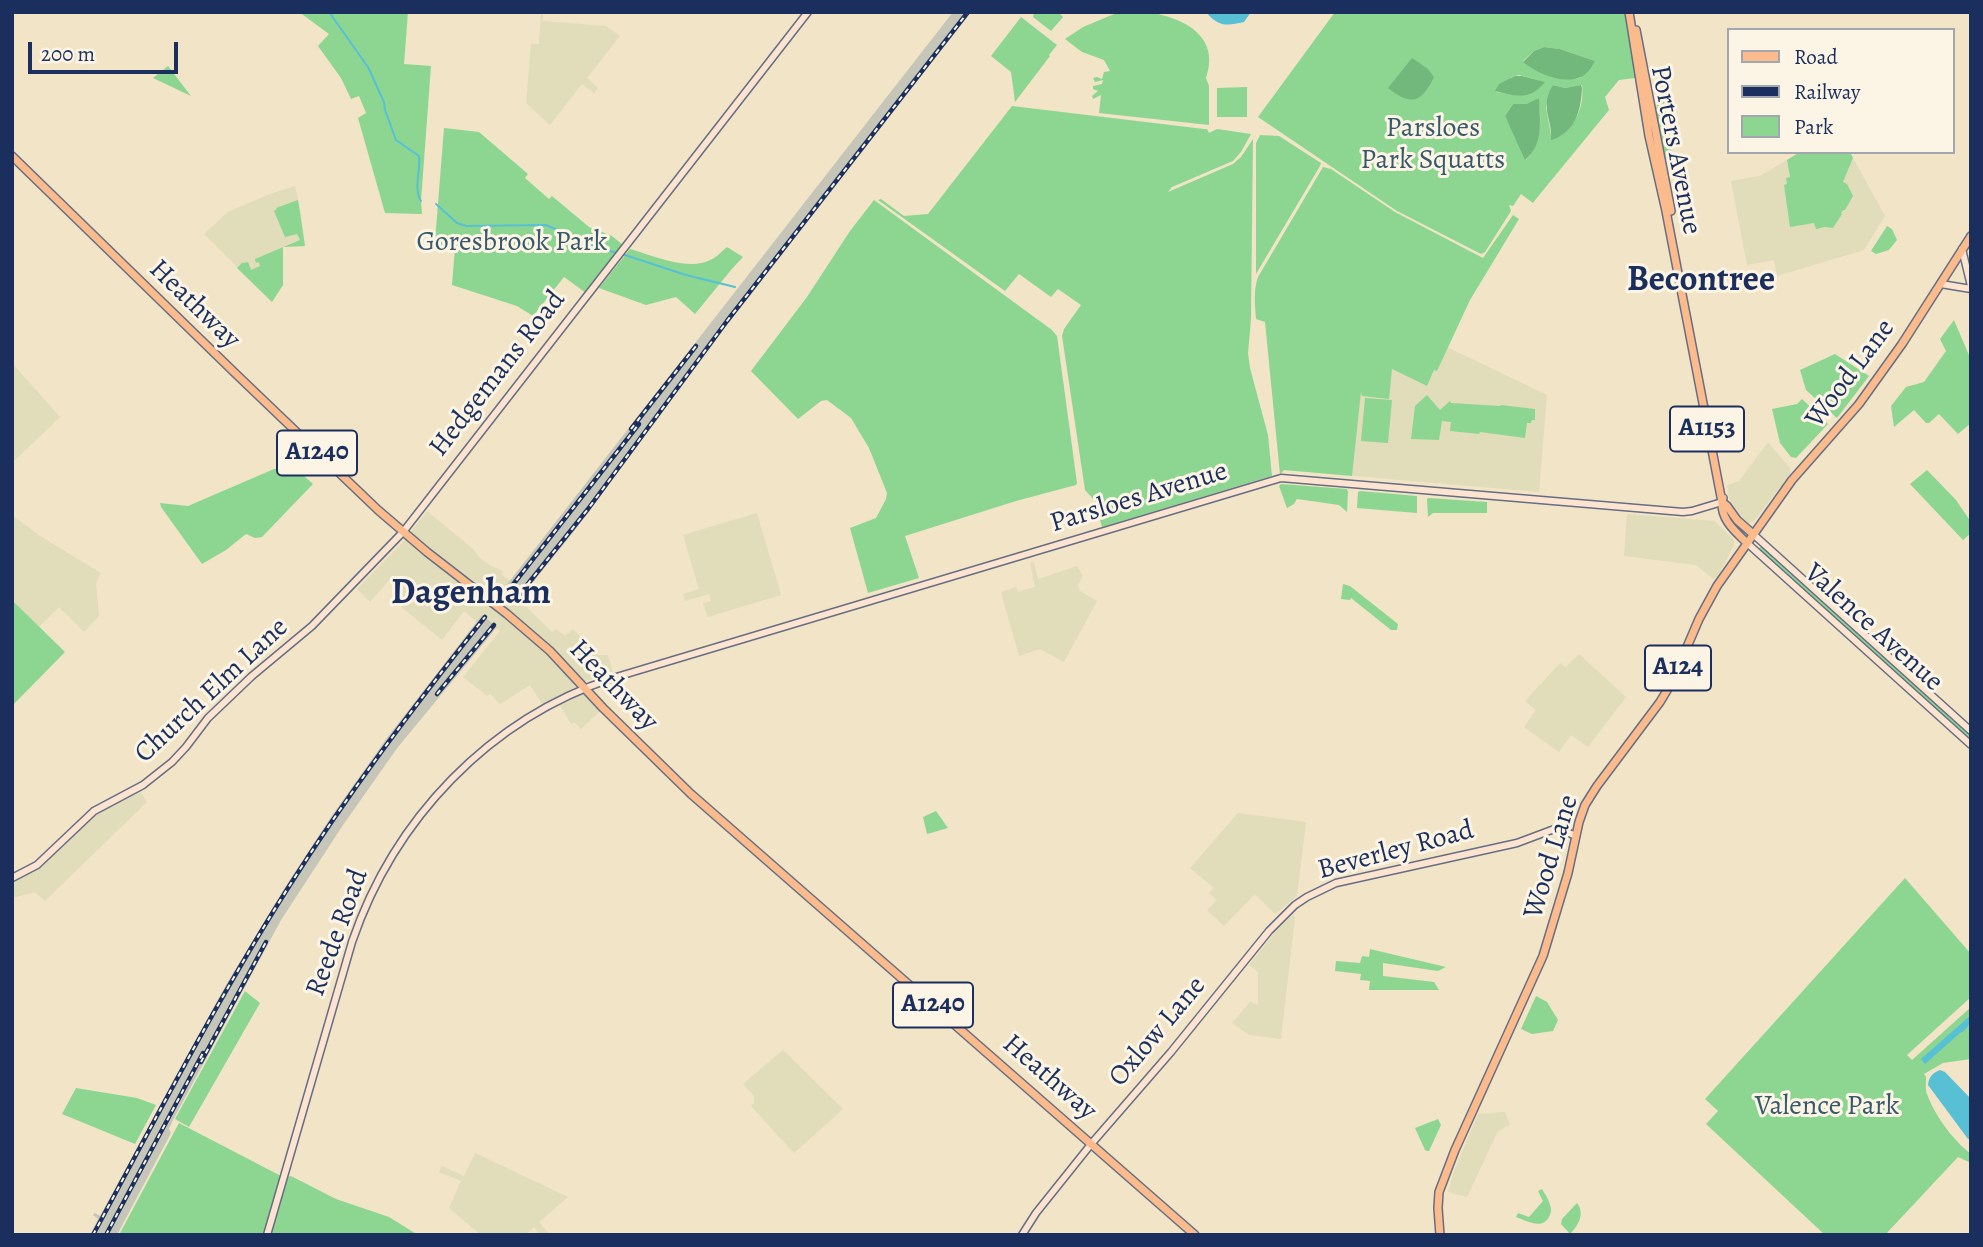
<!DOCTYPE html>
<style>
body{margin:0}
#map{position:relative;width:1983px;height:1247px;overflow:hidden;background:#f1e4c7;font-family:Alegreya,serif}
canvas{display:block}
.frame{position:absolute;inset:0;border:14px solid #1b2f5e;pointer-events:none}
.legend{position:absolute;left:1727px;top:28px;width:228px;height:126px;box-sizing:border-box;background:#fcf5e5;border:2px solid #a2a6af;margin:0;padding:9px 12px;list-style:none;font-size:21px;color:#1b2f5e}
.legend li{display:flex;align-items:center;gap:14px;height:35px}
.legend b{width:35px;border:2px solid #a2a6af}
.scale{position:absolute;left:28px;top:42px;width:150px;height:32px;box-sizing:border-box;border:4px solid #1b2f5e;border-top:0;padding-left:9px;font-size:21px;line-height:24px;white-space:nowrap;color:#1b2f5e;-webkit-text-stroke:5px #fcf5e5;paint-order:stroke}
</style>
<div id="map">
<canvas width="1983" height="1247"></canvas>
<div class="frame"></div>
<ul class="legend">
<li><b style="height:9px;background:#fbbb8d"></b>Road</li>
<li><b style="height:9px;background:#1b2f5e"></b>Railway</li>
<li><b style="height:19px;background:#8dd692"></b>Park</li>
</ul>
<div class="scale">200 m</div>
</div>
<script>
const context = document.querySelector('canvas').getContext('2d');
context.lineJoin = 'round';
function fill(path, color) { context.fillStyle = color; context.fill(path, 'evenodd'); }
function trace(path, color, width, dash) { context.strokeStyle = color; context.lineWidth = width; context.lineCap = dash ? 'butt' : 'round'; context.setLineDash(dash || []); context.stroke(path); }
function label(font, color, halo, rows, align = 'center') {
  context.font = font + ' Alegreya,serif'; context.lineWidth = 6; context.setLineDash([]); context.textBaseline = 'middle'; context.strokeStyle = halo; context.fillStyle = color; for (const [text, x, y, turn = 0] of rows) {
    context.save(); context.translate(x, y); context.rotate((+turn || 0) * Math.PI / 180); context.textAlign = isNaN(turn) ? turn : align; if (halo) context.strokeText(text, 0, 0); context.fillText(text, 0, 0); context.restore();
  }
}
fill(new Path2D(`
 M541,12H543V21L606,26L620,36L587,78L598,88L594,93L582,84L550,125L526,103L531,44H539Z
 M1853,158L1885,216L1864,250L1777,276L1774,260L1747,265L1731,181L1760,176L1787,160L1790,177L1787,184L1784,185L1814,223L1833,228L1843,209V182Z
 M295,186L301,213L305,246L283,247V285L272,302L204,234L228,212L270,194Z
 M1264,304L1427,386L1434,370H1437L1447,347L1547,395L1539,492L1285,470L1280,474Z
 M12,363L60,417L12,463V439L14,437L12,435Z
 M1768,442L1790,468V474L1754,521L1749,523L1731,509L1727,485L1739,481Z
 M427,511L473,549L479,557L491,566L503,571L501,574L510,581L504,588L501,585L510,596L518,603L520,601L552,632L556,629L565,636L573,629L597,655H608L613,673L586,681L581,687L584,695L600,711L581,729L574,722L571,724L560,705L547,712L530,685L500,704L490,694L487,696L463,677L500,631L483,616L477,622L464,611L442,640L394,601L402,589L390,579L370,602L357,589L403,542Z
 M757,513L781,595L708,617L703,603L711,601L709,594L685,601L683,594L699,589L683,535Z
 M1627,514L1715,521L1734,540V545L1718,576L1713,579L1696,565L1624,556Z
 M12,515L40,536L101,573L96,583L99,616L84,632L59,607L39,627L12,599Z
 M1034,562L1038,579L1077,566L1083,576L1078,585L1080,591L1097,601L1064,662L1040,649L1019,656L1001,592L1016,587L1018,592L1035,587L1030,563Z
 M1579,654L1626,697L1588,747L1571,735L1559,752L1524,727L1536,710L1525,701L1560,663L1566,667Z
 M141,792L147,802L45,901L35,892L12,898V880L35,872L98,813Z
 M1238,813L1306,822L1297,896L1275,914L1255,894L1224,926L1207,910L1217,900L1209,893L1214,888L1190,868Z
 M1292,915L1295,917L1281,1039L1249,1035L1232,1023L1250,1002L1258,1005V972L1249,965L1277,930Z
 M783,1050L843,1109L794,1153L751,1106L754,1103V1096L743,1084Z
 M1505,1112L1510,1125L1498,1131L1467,1197L1448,1192L1453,1174L1478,1114Z
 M475,1153L568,1197L539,1222L550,1235H540L534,1227L525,1235H481L449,1208L461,1181L439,1172L442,1166L464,1176Z`), '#e1dcba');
fill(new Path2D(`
 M953,12H971L729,322L575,530L517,602L510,597L507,601L495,592L501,585L505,587Z
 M482,615L497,627L398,747L343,825L281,920L173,1120L169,1129L171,1133L117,1235H90L98,1219L93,1215L95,1213L100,1216L226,985L286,886L331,817L387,738Z`), '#c5c5b8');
fill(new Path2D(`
 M299,12H408L404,64L431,66L421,201L422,214L385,213L358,118L366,113L359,96L351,99L341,78L318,46L329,34Z
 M1034,12H1058L1063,17L1051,31L1033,17Z
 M1119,12C1130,12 1141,11 1152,13C1188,19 1220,39 1206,78L1209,86V125L1099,113L1101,95L1093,99L1092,96L1098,91L1093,89V86L1102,84L1103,80L1095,82L1093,78L1097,77L1102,79L1104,72L1110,71L1104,60L1082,52L1065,39L1083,27Z
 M1335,12H1626L1635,78L1619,80L1605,97L1609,110L1536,199L1533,203L1521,194L1513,206L1509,205L1511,211L1485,252L1481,254L1397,211L1258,117ZM1544,47L1560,49L1595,61L1580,78C1558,82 1542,71 1523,61L1534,51ZM1519,75L1544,82L1513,95L1496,92L1512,77ZM1553,85L1565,88L1582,85C1585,110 1573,130 1551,140V135L1546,107ZM1538,99C1542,122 1542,141 1526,160L1505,116L1513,104H1526Z
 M1021,17L1057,45L1049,55L1050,56L1015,102L1011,72L991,56Z
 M168,66L191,96L153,78Z
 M1247,87V117H1217V88Z
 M1665,99L1673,164L1669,166L1664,152L1656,108L1658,103Z
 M1012,106L1204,129H1207L1209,133L1217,129L1251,134L1241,152L1233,161L1172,187L1168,192L1233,164L1241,157L1253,139L1251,319L1248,353L1250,368L1268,435L1272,476L1102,527L1095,501L1085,490L1062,336L1064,329L1081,305L1058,289L1051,297L1019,274L1005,291L878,200L881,199L904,216L928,214Z
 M444,128L479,132L528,174L525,178L549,199L552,196L589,227L612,236L623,245L586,293L564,277L533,316L517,306L452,285L455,247L431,246L436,229Z
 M1260,135L1279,136L1321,163L1320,166L1256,274V143Z
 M1800,152H1850L1853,158L1843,182L1847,184L1853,196L1845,210H1843L1841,213L1842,214L1833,228L1825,227L1816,229L1814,223L1790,227L1784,185L1787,184L1786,178L1790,177L1787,160Z
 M1323,167L1331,169L1395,212L1483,258L1513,215L1519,219L1470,300L1437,371L1434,370L1427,386L1392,369L1389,399L1362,396L1361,392L1352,476L1284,470L1280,474L1265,322L1256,319C1255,305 1253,291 1258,277Z
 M298,200L305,246L283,247V285L272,302L237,268L243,262L244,263L248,262L251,270L260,266L259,262L256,263L255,259L300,240L297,234L285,237L274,211L277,209L276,208Z
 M874,200L1052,330L1057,336L1077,483L1076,485L1016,501L905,536L919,578L868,593L850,528L876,518L886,499L887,493L869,448L851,418L827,400L821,401L798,419L751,371L807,297L850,231Z
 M1887,226L1892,229L1897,240L1889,250L1876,254L1871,251Z
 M727,247L743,257L731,270L695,314L676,297L646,305L599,288L630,249C655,256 690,273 714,258C719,255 723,250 727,247Z
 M1954,320L1971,360V423L1958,434L1939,414L1929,423H1926L1914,410L1894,427L1891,406L1906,387L1924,382L1946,351L1940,339Z
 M1835,354L1869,376L1837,418L1806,390L1800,370Z
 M1427,395L1440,410L1450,401L1451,403L1500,406L1501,405L1535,409V420H1532L1531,423H1527L1525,438L1480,432L1479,434L1450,431L1451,422L1442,421L1439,440L1411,439L1415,406Z
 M1365,398L1392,400L1388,443L1361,441Z
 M1802,399L1828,424L1796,458L1791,457L1780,443L1772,409L1797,404Z
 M295,468L313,484L262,537L255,538L246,534L226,550L202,564L161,507L160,503L188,506L274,469Z
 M1927,470L1956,500L1971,522V533L1963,540L1910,484Z
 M1281,484L1347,489L1348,492L1347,512L1339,505L1297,499L1294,504L1287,508L1279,486Z
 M1360,491L1417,496V513L1357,508L1358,492Z
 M1429,498L1487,502V513H1433L1428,517L1427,499Z
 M1763,546L1971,735V743L1757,549Z
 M1343,584L1350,586L1398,624L1397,630H1391L1351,598L1350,600L1341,599Z
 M12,600L65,652L12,706Z
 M936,811L948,828L927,834L923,817Z
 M1905,878L1971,954V997L1907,1055L1912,1060L1971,1007V1059L1943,1063L1924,1074L1926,1077C1926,1083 1925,1089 1927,1094C1935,1116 1953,1140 1971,1154V1163L1958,1157L1885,1235H1825L1706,1124L1718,1111L1705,1099Z
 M1370,949L1446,967L1438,971L1383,963V976L1434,982L1439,990H1369L1370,981L1360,980L1361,974L1335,971L1336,961L1360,963L1362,956L1369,957Z
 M245,991L260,1003L189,1127L175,1119Z
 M1536,996L1547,1002L1558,1020L1553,1031L1532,1034L1521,1029Z
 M76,1088L137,1098L156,1105L135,1144L62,1114Z
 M1438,1119L1441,1125L1429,1151H1427L1425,1150L1415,1128Z
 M179,1123L281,1176L263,1235H119Z
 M291,1176L336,1199L389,1217L418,1235H266L284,1178Z
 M1542,1189C1544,1193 1549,1199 1550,1205C1552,1209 1551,1213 1549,1217C1542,1230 1527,1221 1516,1217L1518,1213L1529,1217L1543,1201L1538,1191Z
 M1577,1203C1585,1213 1579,1225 1570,1234L1561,1224L1562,1219Z`), '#8dd692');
fill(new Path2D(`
 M1544,47L1560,49L1595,61C1592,67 1587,74 1581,77C1563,85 1536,73 1523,62L1534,51Z
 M1412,58L1428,69L1434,77C1422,102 1412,107 1388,88Z
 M1515,76H1522L1545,82C1530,101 1515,96 1495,91L1499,84Z
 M1553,85L1565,88L1581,85L1582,88C1581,110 1576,131 1552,140H1551C1553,119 1539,107 1553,85Z
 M1537,99H1539C1540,122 1544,144 1525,160L1505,116L1513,104H1526Z`), '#72b77c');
fill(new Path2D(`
 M1206,12H1251L1244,22C1227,26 1218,27 1206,12Z
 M1971,1015C1971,1022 1967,1031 1960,1033L1925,1064L1921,1059Z
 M1940,1070L1945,1072L1971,1099V1138L1968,1139L1928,1085C1929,1077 1932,1073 1940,1070Z`), '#58c0d5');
trace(new Path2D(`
 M329,12L368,67L384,102L385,110L396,140L419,156C421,170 413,189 421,201
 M436,204L457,223L466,226L546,225L597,247L617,253
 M622,254L686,275L735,287`), '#58c0d5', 2);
const secondary = new Path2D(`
 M1962,249L1971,286
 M1941,284L1971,289
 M1753,534L1971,731
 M1747,543L1971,745
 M12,878L37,865L94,811L143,785L172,762L186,747L208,718L252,676L312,626L403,532L808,12
 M267,1235L352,942C394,819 489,719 613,678L1281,478L1683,512L1692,511L1722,502
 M1022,1235L1036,1213L1092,1143L1171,1052L1269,931L1295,905L1307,897L1336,883L1517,843L1557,828L1576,836`);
const primary = new Path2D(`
 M1629,12L1649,136L1666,211L1722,502C1721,520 1735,531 1747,543
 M1636,30L1671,211
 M12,156L237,375L378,510L427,552L507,614L550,651L603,708L691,794L1195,1235
 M1723,498L1722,502L1727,506L1737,520L1753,534
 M1440,1235L1438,1208L1439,1192L1455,1150L1543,956L1568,873L1579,822L1585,805L1597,786L1660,702L1672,682L1699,619L1717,586L1792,480L1859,404L1902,344L1971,236`);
trace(secondary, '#666e83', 9);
trace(primary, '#666e83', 10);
trace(secondary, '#fde4d1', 6);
trace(primary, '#fbbb8d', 7);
const rail = new Path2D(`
 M631,429L696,346
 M504,596L639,424
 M515,600L588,509L727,321L968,12
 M437,694L494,625
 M201,1062L266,942
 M93,1235C156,1118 217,1000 288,888C348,793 415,705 485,617
 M106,1235L203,1053`);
trace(rail, '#1b2f5e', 4.5);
trace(rail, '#fcf5e5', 2, [5]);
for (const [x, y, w] of [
 [1707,429,74],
 [317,453,80],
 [1678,668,66],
 [933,1005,80]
]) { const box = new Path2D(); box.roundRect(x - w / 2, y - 22.5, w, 45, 5); context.fillStyle = '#fcf5e5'; context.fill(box); trace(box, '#1b2f5e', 2); }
label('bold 26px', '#1b2f5e', null, [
 ["A1153",1707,429],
 ["A1240",317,453],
 ["A124",1678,668],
 ["A1240",933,1005]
]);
label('28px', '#38596b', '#fcf5e5', [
 ["Parsloes",1433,129],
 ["Park Squatts",1433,161],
 ["Goresbrook Park",512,243],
 ["Valence Park",1827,1107]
]);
label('28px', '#1b2f5e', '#fcf5e5', [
 ["Porters Avenue",1675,150,79],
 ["Heathway",194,305,44],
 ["Hedgemans Road",498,374,-52],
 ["Wood Lane",1851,374,-53],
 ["Parsloes Avenue",1139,498,-17],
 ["Valence Avenue",1873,628,42],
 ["Heathway",613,686,46],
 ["Church Elm Lane",212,691,-43],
 ["Beverley Road",1396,851,-15],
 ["Wood Lane",1552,857,-73],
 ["Reede Road",338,933,-70],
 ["Oxlow Lane",1158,1032,-50],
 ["Heathway",1049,1078,41]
]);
label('bold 35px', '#1b2f5e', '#fcf5e5', [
 ["Becontree",1701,281],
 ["Dagenham",471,594]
]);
</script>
